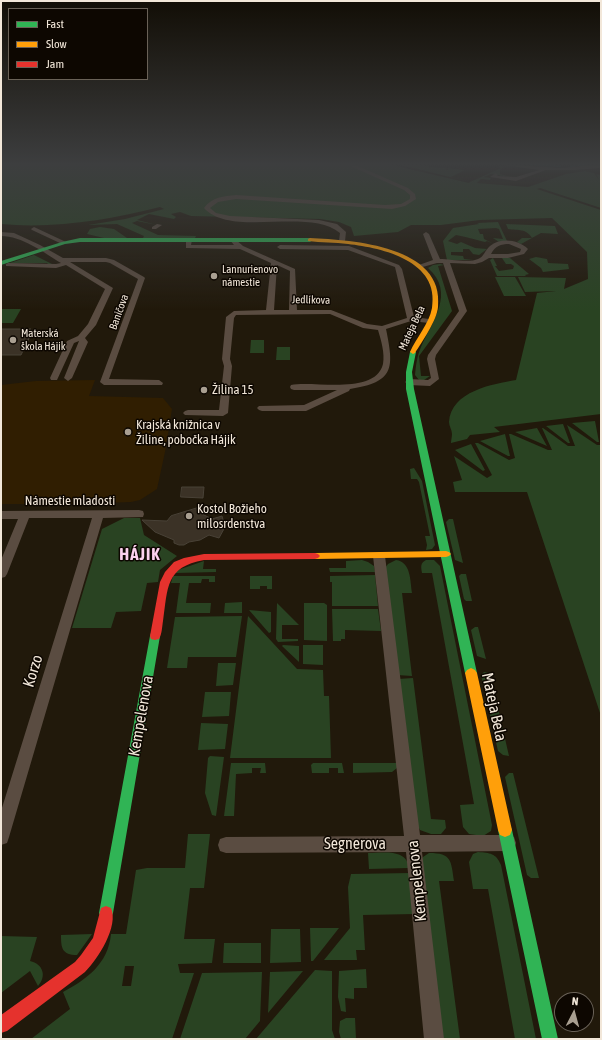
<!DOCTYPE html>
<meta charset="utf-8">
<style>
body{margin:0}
#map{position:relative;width:602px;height:1040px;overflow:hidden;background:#21190b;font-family:"Asap Condensed",sans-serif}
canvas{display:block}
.frame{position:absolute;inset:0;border:2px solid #f2e7d9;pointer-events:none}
.legend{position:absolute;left:8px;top:8px;width:140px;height:72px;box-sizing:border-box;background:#0d0701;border:1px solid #696157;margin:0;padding:5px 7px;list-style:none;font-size:12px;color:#f2e7d9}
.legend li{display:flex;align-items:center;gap:8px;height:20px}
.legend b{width:20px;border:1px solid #696157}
.north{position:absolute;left:554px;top:992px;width:40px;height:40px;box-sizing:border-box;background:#0d0701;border:1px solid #696157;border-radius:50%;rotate:6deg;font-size:11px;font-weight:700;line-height:16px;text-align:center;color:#f2e7d9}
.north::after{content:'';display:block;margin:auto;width:14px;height:18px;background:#a99f91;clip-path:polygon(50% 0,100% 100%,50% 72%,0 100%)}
</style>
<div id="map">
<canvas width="602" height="1040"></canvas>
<div class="frame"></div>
<ul class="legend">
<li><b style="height:5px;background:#30b455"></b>Fast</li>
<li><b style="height:5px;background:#ff9f0a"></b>Slow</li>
<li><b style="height:5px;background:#e5322d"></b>Jam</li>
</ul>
<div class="north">N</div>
</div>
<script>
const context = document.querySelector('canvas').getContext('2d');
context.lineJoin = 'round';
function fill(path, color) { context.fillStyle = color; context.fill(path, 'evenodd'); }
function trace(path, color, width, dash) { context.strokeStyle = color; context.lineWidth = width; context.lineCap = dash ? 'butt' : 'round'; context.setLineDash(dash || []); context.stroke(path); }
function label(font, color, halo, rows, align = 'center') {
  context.font = font + ' "Asap Condensed",sans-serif'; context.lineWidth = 3; context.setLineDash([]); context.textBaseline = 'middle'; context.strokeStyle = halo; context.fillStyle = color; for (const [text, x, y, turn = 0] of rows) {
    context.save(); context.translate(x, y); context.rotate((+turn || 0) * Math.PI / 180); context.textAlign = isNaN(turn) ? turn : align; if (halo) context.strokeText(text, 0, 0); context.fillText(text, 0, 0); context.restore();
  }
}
fill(new Path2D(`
 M95,380L89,396L163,398L172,409L165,452L157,489L140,500L131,502L76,504H1V385L36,381Z`), '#301e01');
fill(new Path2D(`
 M1,164H388L469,183L470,182L397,164L429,166V168L430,167L447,168L446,170H448V168L465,170L451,177L470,182L501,168L498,167L501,166L530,169L504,167L500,170V174L510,177L491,174L484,177L491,178L490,180L481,179L477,183L528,187L566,174L585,171L594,173L599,180L596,174L601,175V208L540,188L537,189L601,210V414L494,427L500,432L470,435L467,439L451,443C451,440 452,437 452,434C452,430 449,426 449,422C451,391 493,384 516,380L537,293L556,291L525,292L518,277L566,278L564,289L588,279L587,252L552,218L480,220L441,225H411L398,232L354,236L351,227L339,222L320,219L191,216L180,212L171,214L176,217L174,219L149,214L137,220L157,225L137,221L132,223L158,235L196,236L195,238H143L144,236L117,224L88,225L125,219L164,209L160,207C109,220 53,229 1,224Z
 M498,222L507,241L499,242L493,238L503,239L499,229L496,228L478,229L480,234H483L484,239L494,244L487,241L485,242C474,239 466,237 456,235L448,241L457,244L461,242L475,248L487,249L479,255L473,254L469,249H463V252H451V255L463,256L464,259L473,260H447L443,241L453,228L479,224L477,223Z
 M506,224L555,226L558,234L541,233L521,244L517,242L522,238H532C526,228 519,231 508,229Z
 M100,227L114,229L127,238H104L87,234L90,229Z
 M34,255L52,264H47L48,263H12L1,266Z
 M536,257L547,259L548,263L568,264L569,269L543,272L541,268L529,259Z
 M493,258L497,266H495L499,271L513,269L514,266L511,264H506L502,258H510L529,274L525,275L526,276H497L490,260Z
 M440,264L444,265L438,266L452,311L419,356L421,376H430L424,380H419L415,375C416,365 417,356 421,347C432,321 456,293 428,268L433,265Z
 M495,277H515L526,296H504Z
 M2,309H21L13,323H1Z
 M251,340H264V353H250Z
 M277,347H290V360H276Z
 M595,421L599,442H597L572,423Z
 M563,424L570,443H568L546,426Z
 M567,425L597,445H601V716L527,492H455L453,482L462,480L454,456L487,478L492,475L475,443H478L509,460L515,458L509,434H511L548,450H552L542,428H543L568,446H575Z
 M537,428L547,446L515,432Z
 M505,434L510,456H508L480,441Z
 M471,444L485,470L483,471L455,450Z
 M414,468L422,481L435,545L432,549L426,550L427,545L425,536H430L419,482L417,479H411L410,469Z
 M124,518H140L144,535L177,556L160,570L158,582L147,583L141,611L116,612L111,628H72L102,529Z
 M449,519H453L463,563L455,560L446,522Z
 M362,560L368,562L374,566L375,572H330L329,568H346V561Z
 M396,560C411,562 410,580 412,593H402L412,676L397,675L385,568L388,564Z
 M426,560H434L440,566L492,825L491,831L483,836L469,834L463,827L460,805L474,804L432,573H422C421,567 420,563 426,560Z
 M204,561L203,569H216V572L175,573L178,570Z
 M461,574H466L472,601H466L464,599L459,576Z
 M375,575L378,606H332V582H330V576Z
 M173,576H215V582H209V579H202L201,583H189L186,603H211L210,613H176L180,583H171Z
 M250,576H272V589H267V586H260V589H250Z
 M242,602V613H224L225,603Z
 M277,603L299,625H282V639H298V641L278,642L276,639Z
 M304,603H324L327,605V641L304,640Z
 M332,609H378L381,631L345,630V639H341V641H333Z
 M249,610L271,612V632L269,633Z
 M242,616L236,657H188L187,668H167L175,617Z
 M248,616L297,669L323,670L324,696H329L331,758H230Z
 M475,627H478L486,659L477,656L471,630Z
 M283,645L299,646V662L282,646Z
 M303,645H323V665L303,664Z
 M218,663H236L233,685L216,686Z
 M484,672L490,673L509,756L503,755L498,751L481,675Z
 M413,678L431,819L445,820L446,828L441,834H431L420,830L416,822L398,679Z
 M205,692H231L229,716L202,717Z
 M201,723L228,724L225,749L198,750Z
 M210,756L224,757L216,816L212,815L205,793L208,758Z
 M231,763H265L266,773H260L261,768H252V773L236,774L234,816H224Z
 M313,763H342L344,773H338V768H329V773H312L311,765Z
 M353,763H397V768L392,772L353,773Z
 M509,773H513L539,878H531L527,875L505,777Z
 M188,834H210L204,888H190L184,939H215L212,963L178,964L180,973H194L172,1039H31L70,1009L63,992C87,979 108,964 111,934H126L136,870L147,868H185ZM125,966H134L131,986H122Z
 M478,852C490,853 496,853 501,865L536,1039H515L488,889H473L469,862L473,854Z
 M368,853C382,853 407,848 409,868L369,869Z
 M429,853C452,853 451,861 454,881H439L460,1039H441L420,867L423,857Z
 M411,873L415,914L363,915L365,950H356L357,960H324L350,928L348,887L351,874Z
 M310,928H339L313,961H311Z
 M271,929H300L301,962L270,963Z
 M92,934L77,955C62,955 61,948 61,935Z
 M1,936L37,937L30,961C43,964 47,976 38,986L30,971L1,993Z
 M224,943H261V963H223Z
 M366,969L367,988H354V999L345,998L346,1012L341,1011L338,997L339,971Z
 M315,970L332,971V1030L335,1039H256Z
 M303,971L268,1013L270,972Z
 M262,972L260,1021L245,1039H180L202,973Z
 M346,1018H355L356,1039H370H341L339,1032L340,1021Z`), '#294322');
trace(new Path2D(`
 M530,164L560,166
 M571,166L586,164`), '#036068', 2);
const building = new Path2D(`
 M1,329H31L29,332H32L21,355H1Z
 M182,487H204L203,498L181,497Z
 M201,507L200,513L212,519L222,516L225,527L219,538L209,535L200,540L189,542L184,545H179L174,543V540L155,532L142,520L167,521L171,516Z`);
fill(building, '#3b3226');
trace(building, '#494237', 1);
fill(new Path2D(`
 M346,164H353L408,188L415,194L416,199L405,206L392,209L236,199L218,202L210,208L216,213L230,216L319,220L337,224L346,232L345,241L342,243L339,241L340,233C308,207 231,238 204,208C212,197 224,196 236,195L385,205L401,204L410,199V195L404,190Z
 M496,164L562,168L601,164V168L575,170H546L516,181L490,177L496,173L498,176L516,177L539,170Z
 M157,224L162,225L156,229H152V227Z
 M34,227L66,242L67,243L62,244L32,230L31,229Z
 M1,232L14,233L40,245L63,258H106L114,260L144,277L145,278L109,379L159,380L163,383L162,385H104L100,382L138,279L110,263L106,262H70L113,288L96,325L85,338L88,342L72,378L68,381L64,378L79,341L74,343L57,380H51L50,378L67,341L78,336L88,324L105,289L66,265L56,268L6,266V264L8,263L56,264L61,263C43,252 22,236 1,236Z
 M426,232L429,234L440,259C449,259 470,263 478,259C484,257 485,250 490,246C501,237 519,240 528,249L524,254L508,258H489L482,262L475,264L450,263L467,311L436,355L435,359L439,379L430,386L409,385L405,382L409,379L428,380L431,378L427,359L428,355L459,311L443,263H437L419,268L416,266L433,260L423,234ZM509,244L521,249L520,252L508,254H491C495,246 501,244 509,244Z
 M189,238L192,240L191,245H234L230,240L235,239L243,246L295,269L297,310H331L367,324L382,326L407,318L395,267L348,250L280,249L277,247L280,245L349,246L399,265L402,269L414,317L429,319L433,321L429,323L411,321L386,329C394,368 395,382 350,389L349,391L306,411H262L259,410L257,408L259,406L304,405L337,390H294L291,389L290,387L291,385C313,380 375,396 383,364C385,353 381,340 378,330L363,328L330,314L236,315L234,318L230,359L232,366L228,413L223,416L185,415L183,413L185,411L188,410H219L224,366L222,359L226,317L234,311L266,310L271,263L240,249L186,248V240ZM277,265L290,271L289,310H274Z
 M139,510L143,511L144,514L143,517L103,518L9,837L7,843L1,845V811L92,518H29L7,574L5,577L1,578V560L18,519H1V511Z
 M379,552L383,553L385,556L420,835H508L514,837L516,843L514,849L508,851L422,852L444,1039H424L406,852L226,853L220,851L218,845L220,839L226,837L404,836L373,556L375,553Z`), '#5a4c41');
fill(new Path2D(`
 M80,238H310L313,240L310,242H80L65,244L1,265V261L62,242Z
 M413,350L416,352L412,372L414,389L477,673L475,676L471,678L467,676L465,673L406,389V372L410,352Z
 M155,632L159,633L160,636L113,913L111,918L106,920L101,918L99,913L150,636L151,633Z
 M505,823L510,825L512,830L558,1039H542L498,830L500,825Z`), '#30b455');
fill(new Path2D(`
 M310,238C353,240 445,246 438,307C437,320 422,342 415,353L413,354L410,352C416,338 429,324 432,308C440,261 383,248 348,244C335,242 321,243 308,241V239Z
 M446,551L449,552L451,554L449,556L446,557L315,559L312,558L310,556L312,554L315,553Z
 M471,668L475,670L477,673L512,830L510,835L505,837L500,835L498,830L465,673L467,670Z`), '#ff9f0a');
fill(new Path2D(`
 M315,553L318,554L320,556L318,558L315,559L204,560C165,567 168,588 163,621C162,627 162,634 159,639L155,640L151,639L150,636L160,582L165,572L174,562L184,558L204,554Z
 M106,906L111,908C119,926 98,959 85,972L7,1031L1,1033V1015L75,962L81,955L93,938L101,908Z`), '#e5322d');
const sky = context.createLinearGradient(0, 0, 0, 310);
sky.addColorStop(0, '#120e06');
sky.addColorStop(0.53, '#3d3e3f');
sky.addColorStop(1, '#3d3e3f00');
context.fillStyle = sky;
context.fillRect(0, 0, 602, 310);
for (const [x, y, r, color] of [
 [214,276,4,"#a99f91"],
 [13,340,4,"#a99f91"],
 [204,390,4,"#a99f91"],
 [128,432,4,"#a99f91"],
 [189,516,4,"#a99f91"]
]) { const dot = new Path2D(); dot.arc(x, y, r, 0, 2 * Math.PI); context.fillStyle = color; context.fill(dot); trace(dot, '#0d0701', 1.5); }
label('11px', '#f2e7d9', '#0d0701', [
 ["Lannurienovo",222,270],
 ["námestie",222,283],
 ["Materská",21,334],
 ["škola Hájik",21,347]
], 'left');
label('11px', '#f2e7d9', '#0d0701', [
 ["Jedlíkova",311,300,1],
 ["Baničova",119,312,-70],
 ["Mateja Bela",412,328,-65]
]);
label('13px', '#f2e7d9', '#0d0701', [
 ["Žilina 15",212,390],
 ["Krajská knižnica v",136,425],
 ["Žiline, pobočka Hájik",136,440],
 ["Kostol Božieho",197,509],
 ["milosrdenstva",197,524]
], 'left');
label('13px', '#f2e7d9', '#0d0701', [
 ["Námestie mladosti",70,501]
]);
label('16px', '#f2e7d9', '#0d0701', [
 ["Korzo",33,671,-73],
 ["Mateja Bela",494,707,78],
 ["Kempelenova",141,716,-80],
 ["Segnerova",355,844],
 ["Kempelenova",417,881,-96]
]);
context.letterSpacing = '1px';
label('bold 17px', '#fcd2ee', '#0d0701', [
 ["HÁJIK",140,555]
]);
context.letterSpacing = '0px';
</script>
